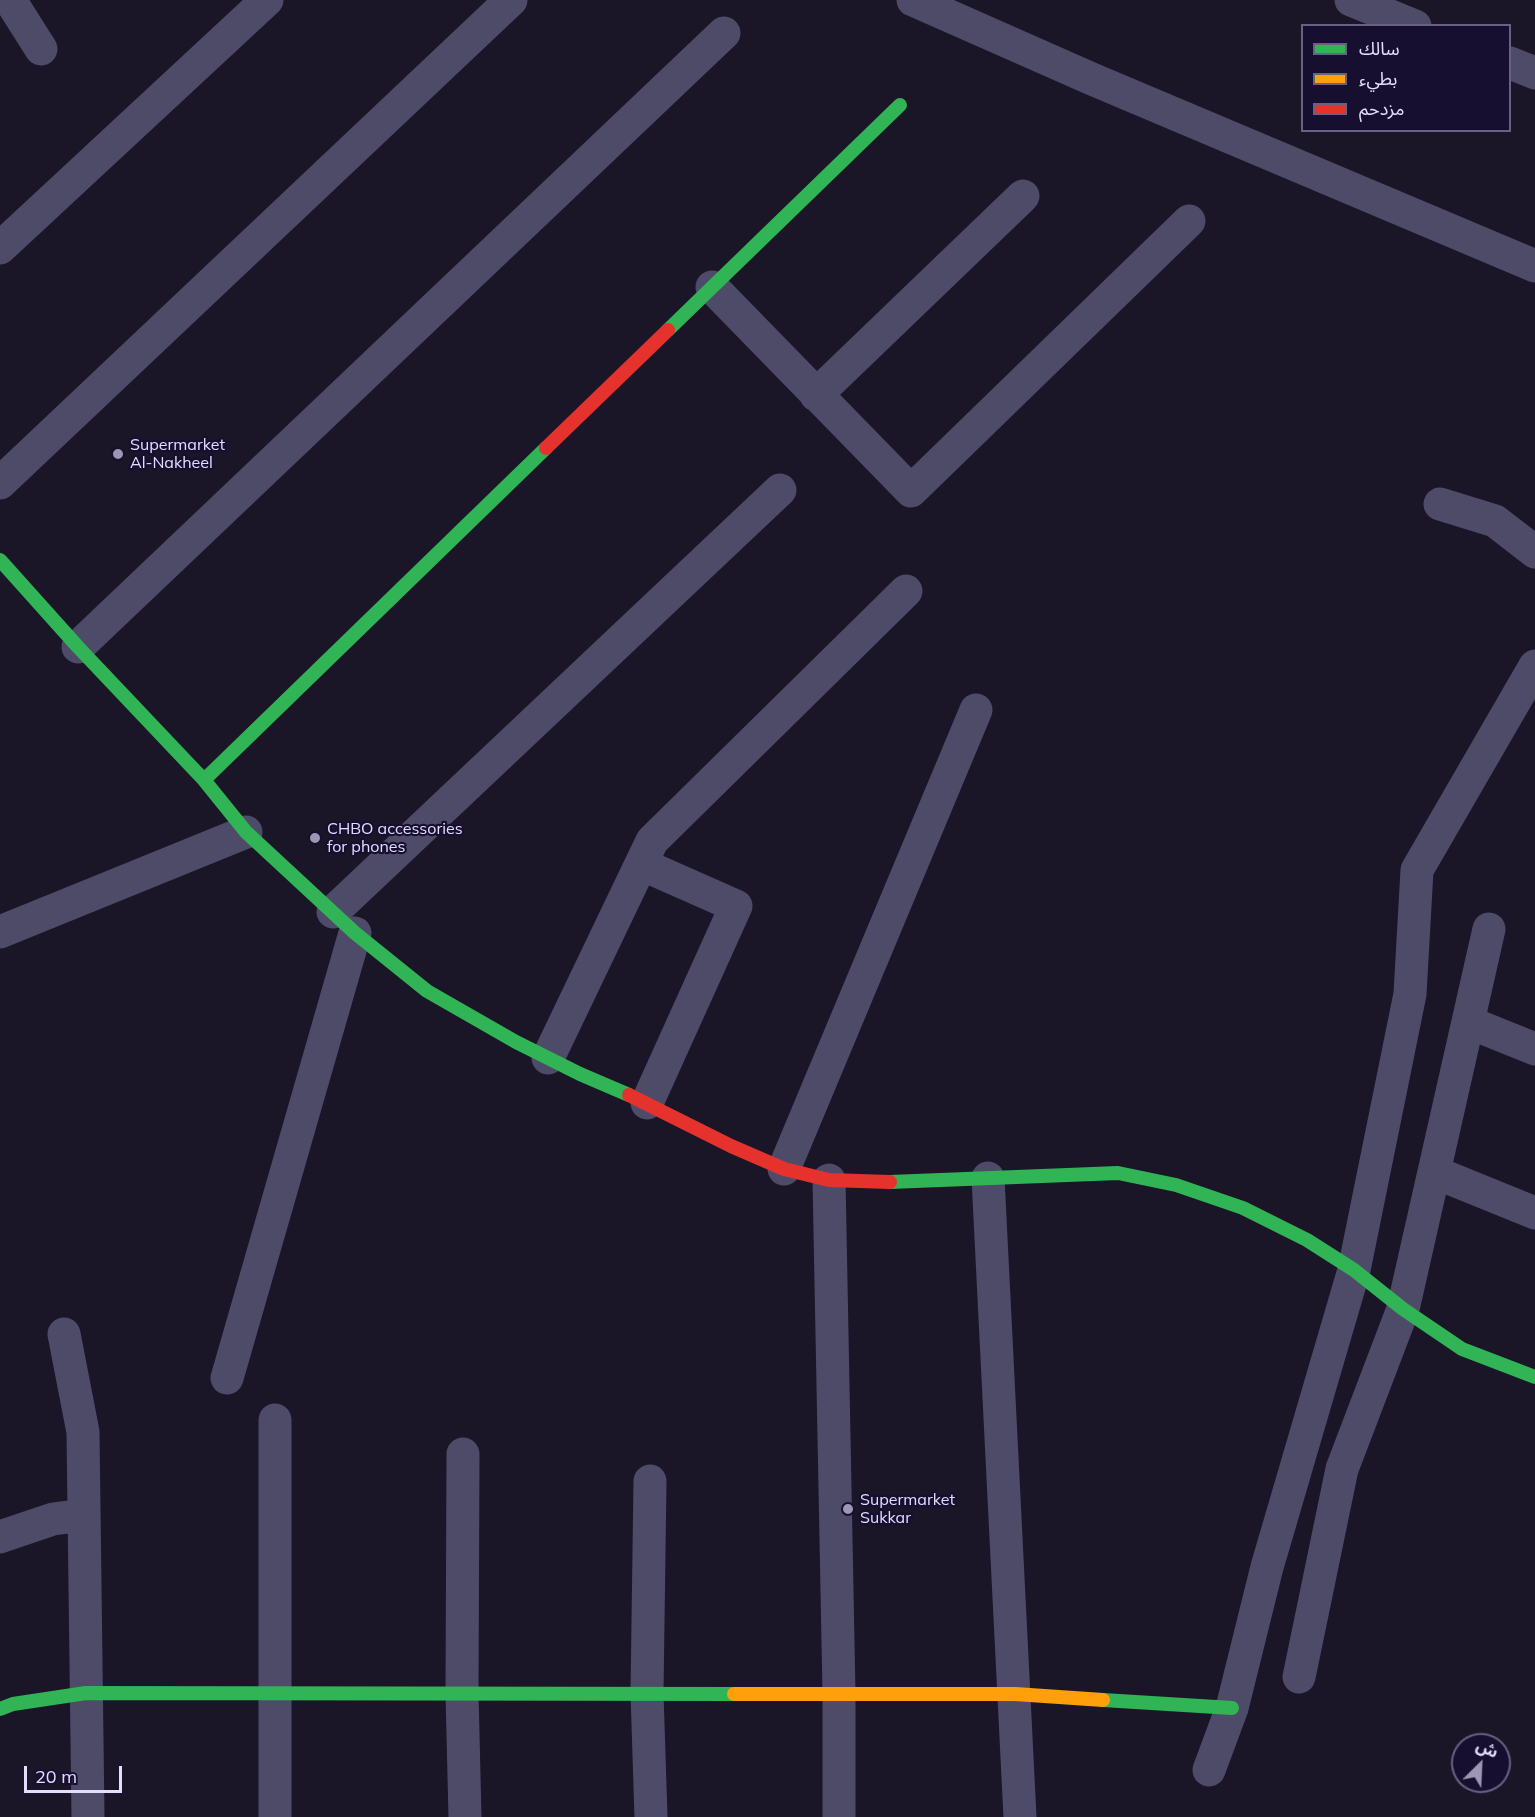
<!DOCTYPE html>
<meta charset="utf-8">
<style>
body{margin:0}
#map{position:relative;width:1535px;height:1817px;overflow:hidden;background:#1a1628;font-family:Mulish,"Noto Sans Arabic",sans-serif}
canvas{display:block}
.legend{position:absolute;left:1301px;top:24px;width:210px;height:108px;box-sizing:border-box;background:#170f2f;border:2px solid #696182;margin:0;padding:8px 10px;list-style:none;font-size:18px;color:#e3ddff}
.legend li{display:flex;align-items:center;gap:12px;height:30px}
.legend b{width:30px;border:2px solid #696182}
.north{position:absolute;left:1451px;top:1733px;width:60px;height:60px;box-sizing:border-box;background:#170f2f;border:2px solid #696182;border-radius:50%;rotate:24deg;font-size:16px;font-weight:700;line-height:24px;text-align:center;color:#e3ddff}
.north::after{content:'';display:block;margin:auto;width:21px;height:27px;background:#9d97b4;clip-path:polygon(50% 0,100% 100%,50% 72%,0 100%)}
.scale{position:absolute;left:24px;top:1766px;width:98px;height:27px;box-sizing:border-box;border:3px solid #e3ddff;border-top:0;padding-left:8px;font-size:18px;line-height:21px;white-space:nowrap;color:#e3ddff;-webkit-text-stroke:4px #170f2f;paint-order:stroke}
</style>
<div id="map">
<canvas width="1535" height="1817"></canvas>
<ul class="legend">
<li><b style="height:8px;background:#30b455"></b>سالك</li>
<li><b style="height:8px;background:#ff9f0a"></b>بطيء</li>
<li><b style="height:8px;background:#e5322d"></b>مزدحم</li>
</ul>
<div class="north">ش</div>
<div class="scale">20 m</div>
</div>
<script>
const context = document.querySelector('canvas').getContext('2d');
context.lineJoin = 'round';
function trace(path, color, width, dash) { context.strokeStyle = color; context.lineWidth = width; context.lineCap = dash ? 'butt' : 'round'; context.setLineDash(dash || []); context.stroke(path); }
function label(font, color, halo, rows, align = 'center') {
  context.font = font + ' Mulish,sans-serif'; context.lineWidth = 4.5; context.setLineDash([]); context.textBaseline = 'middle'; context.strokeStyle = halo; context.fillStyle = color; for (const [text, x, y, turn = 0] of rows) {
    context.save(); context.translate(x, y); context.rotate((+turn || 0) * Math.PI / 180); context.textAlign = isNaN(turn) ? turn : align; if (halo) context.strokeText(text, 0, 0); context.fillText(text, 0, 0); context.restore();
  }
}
trace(new Path2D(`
 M10,0L41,49
 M913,0L1092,79L1535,266
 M1351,0L1415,26
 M1510,63L1535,73
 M0,248L267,0
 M712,287L911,491L1189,221
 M816,395L1023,196
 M0,483L511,0
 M1440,504L1495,521L1535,552
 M78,647L724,33
 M641,864L736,906L647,1103
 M333,912L780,490
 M0,932L246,832
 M1468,1022L1535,1049
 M548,1058L652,841L906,591
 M784,1169L976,710
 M1434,1172L1535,1213
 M988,1178L1020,1817
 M829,1180L839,1693V1817
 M64,1334L83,1432L88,1817
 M227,1378L355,933
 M463,1454L462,1693L465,1817
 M650,1481L647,1693L651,1817
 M0,1537L53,1519L83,1515
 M1299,1677L1342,1469L1403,1309L1489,929
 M1209,1770L1232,1708L1267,1567L1354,1270L1410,994L1417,870L1535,666
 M275,1817V1420`), '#4e4b69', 33);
trace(new Path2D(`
 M668,330L900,105
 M0,560L78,647L204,780L246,832L355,933L427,991L516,1042L580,1074L629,1095
 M204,780L546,448
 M890,1182L1118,1173L1176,1185L1243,1208L1307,1240L1354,1270L1403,1309L1462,1349L1535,1377
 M1103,1700L1232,1708
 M0,1709L13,1704L86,1693L734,1694`), '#30b455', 14);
trace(new Path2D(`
 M734,1694H1015L1103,1700`), '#ff9f0a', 14);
trace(new Path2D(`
 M546,448L668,330
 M629,1095L731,1146L784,1169L829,1180L890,1182`), '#e5322d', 14);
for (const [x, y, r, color] of [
 [118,454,6,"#9d97b4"],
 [315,838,6,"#9d97b4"],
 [848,1509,6,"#9d97b4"]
]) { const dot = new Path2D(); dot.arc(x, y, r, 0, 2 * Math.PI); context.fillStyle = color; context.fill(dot); trace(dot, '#170f2f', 2); }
label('16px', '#e3ddff', '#170f2f', [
 ["Supermarket",130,445],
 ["Al-Nakheel",130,463],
 ["CHBO accessories",327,829],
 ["for phones",327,847],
 ["Supermarket",860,1500],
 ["Sukkar",860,1518]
], 'left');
</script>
